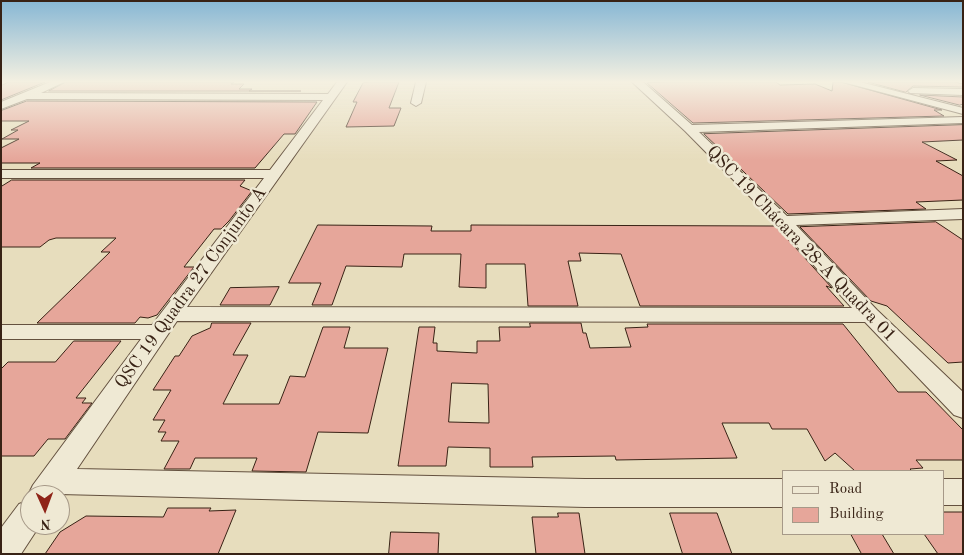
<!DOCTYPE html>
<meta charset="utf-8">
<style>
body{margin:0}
#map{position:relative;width:964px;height:555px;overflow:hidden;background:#e7ddbd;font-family:"Old Standard TT",serif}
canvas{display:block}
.frame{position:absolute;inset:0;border:2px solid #382215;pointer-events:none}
.legend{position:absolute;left:782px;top:470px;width:162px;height:65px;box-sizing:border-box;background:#efe9d4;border:1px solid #a69988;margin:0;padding:6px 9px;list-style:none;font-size:15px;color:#382215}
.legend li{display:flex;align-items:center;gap:10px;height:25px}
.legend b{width:25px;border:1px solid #a69988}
.north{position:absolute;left:20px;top:485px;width:50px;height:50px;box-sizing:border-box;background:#efe9d4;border:1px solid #a69988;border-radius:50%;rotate:178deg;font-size:14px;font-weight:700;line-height:20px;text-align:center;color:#382215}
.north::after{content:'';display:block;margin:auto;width:18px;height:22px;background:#8f2418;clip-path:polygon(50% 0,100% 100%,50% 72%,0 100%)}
</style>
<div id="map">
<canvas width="964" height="555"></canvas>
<div class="frame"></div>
<ul class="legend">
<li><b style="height:6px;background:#efe9d4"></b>Road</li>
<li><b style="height:14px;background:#e6a69a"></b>Building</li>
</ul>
<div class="north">N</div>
</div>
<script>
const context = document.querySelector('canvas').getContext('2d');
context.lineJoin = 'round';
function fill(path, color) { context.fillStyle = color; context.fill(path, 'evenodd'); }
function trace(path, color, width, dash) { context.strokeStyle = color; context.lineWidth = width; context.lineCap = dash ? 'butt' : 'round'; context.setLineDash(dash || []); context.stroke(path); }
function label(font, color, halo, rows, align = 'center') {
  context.font = font + ' "Old Standard TT",serif'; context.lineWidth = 5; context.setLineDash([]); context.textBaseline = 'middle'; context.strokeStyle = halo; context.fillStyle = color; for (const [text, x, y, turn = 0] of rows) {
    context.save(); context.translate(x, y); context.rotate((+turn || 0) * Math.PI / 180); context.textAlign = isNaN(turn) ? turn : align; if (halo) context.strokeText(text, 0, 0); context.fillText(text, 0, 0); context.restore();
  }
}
const building = new Path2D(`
 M9,82H45L1,100V86Z
 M66,82H234L231,84H244L239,89H252L249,91H301H49Z
 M369,82H399L389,108H401L394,126L346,127L357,102H353L363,83Z
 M668,82H776L780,85L815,84L832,91L833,82H841L942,110H934L944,116L693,123L647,83Z
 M868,82H955L963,84V87L913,86L906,92Z
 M920,95L963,97V104L960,105Z
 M27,101L317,102L295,134H284L255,168H31L40,163H1V148L19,139H2L18,130H11L29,121H1V111Z
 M963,125V140L922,142L957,160L936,161L963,176V200L916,202L926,209L788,214L704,134Z
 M12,180H245L240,186L252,191L229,221L221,229H214L184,267H194L157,315L148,318L140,317L135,323H37L110,252H101L116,238H56L49,240L40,247H1V187Z
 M936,222L963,240V362L948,363L887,306L871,301L800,227Z
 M318,225L432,226L431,231H471V225L776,226L832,288L826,286L844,306H640L621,254L579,253L581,261H568L578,306H528L525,264H486V288L459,287L461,254H404L402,267L346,266L332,305H312L321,283H289Z
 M279,287L270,305H220L230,288Z
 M212,323H251L233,355H248L223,404H279L290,376L305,377L323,327H350L344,348H388L368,433L318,432L306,472L252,471L257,458H195L190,469H164L179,441H161L166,432H158L165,420H153L171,390H153L175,356H179L192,336L210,328Z
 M530,323H581L583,333H586L590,348L631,347L625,328L648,327L647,324H843L898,392H926L963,430V460H916L923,468L910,469L912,471H855L835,453L825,461L807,429H772L769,423H722L737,458L616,460L615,456L532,457L533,467H490V448L448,447L446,466H398L419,327H435L433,343H437V351L477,353V341H500L499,327H530ZM452,383L488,384L489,423L449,422Z
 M74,341H121L76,398H86L82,403H92L65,439H48L34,456H1V369L8,362H55Z
 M168,508H211L209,511L236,510L218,554H45L60,532L86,516L163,517Z
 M943,512H963V554H938L924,534H943Z
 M558,513H579L585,554H536L532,517H558Z
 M670,513H717L732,554H683Z
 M391,532L439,533L438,554H389Z
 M851,534H882L894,554H862Z`);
fill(building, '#e6a69a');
trace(building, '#382215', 1);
const minor = new Path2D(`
 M50,82H64L41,93L328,94L337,82H347L187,307L852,308L777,224L685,131L632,82H643L692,125L963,117V123L699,132L787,216L963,209V219L796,225L877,310L963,392V418L954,415L865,322L177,321L77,469L585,479H783V507H585L60,494L30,495V499L28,495L33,485L141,339H1V325H152L264,178H1V170H270L323,100L27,99L1,109V102Z
 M416,82H426L421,103L416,106L411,103Z
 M843,82H860L963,108V114Z
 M913,88L963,89V95L910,93L908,91Z
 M943,479H963V505H943Z
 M30,500V525H40L21,554H1V528L19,504Z`);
trace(minor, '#64513f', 2);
fill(minor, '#efe9d4');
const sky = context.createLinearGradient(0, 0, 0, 160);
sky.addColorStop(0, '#87b7d4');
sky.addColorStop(0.51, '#f4f0e1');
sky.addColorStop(1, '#f4f0e100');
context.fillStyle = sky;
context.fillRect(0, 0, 964, 160);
label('18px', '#382215', '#efe9d4', [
 ["QSC 19 Chácara 28-A Quadra 01",801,244,46],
 ["QSC 19 Quadra 27 Conjunto A",191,288,-54]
]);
</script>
